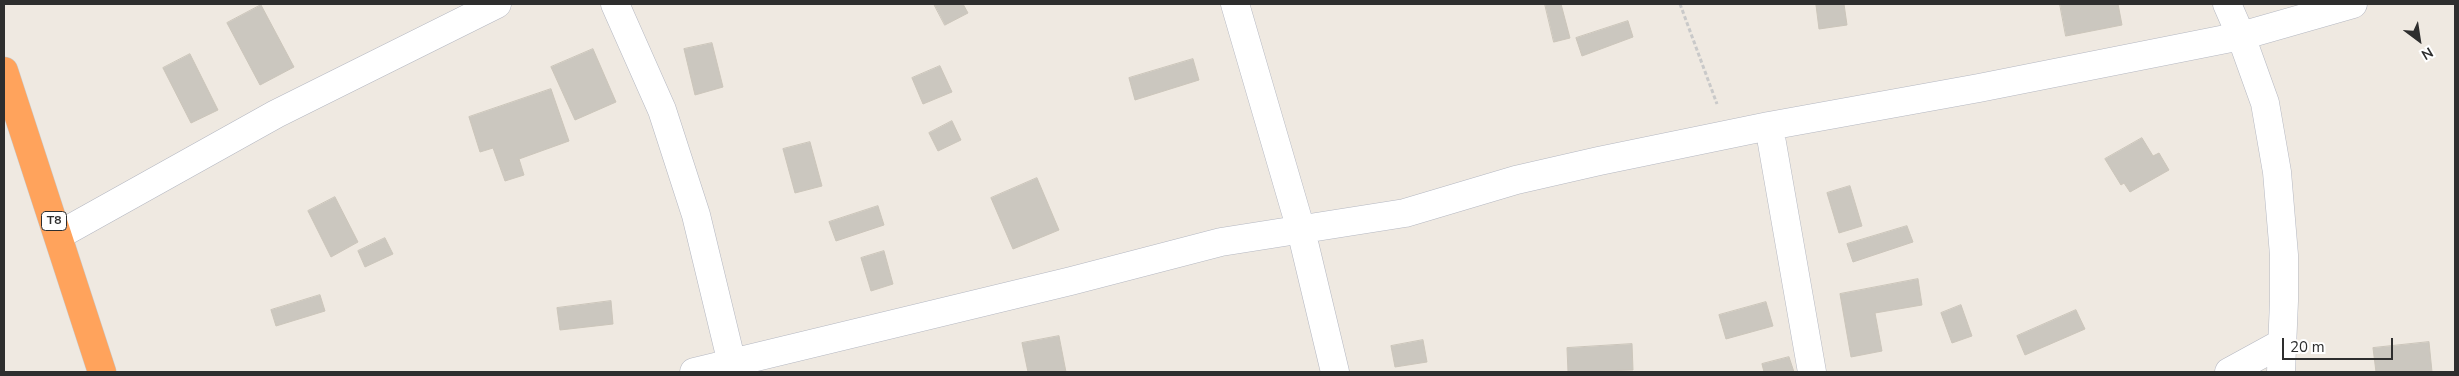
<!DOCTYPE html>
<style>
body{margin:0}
#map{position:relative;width:2459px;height:376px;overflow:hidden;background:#efe9e1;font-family:"Nunito Sans",sans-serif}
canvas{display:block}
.frame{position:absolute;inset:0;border:5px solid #2e2e2e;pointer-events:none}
.north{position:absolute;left:2394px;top:15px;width:50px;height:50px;-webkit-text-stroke:4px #fff;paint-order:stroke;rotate:149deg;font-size:14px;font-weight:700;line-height:20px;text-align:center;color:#2e2e2e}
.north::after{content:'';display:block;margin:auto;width:18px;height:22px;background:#2e2e2e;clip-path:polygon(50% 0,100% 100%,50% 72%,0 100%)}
.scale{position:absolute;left:2282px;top:338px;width:111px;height:22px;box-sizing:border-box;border:2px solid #2e2e2e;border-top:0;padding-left:6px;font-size:15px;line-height:18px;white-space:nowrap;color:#2e2e2e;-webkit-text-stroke:4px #fff;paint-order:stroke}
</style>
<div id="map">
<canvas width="2459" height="376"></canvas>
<div class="frame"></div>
<div class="north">N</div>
<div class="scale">20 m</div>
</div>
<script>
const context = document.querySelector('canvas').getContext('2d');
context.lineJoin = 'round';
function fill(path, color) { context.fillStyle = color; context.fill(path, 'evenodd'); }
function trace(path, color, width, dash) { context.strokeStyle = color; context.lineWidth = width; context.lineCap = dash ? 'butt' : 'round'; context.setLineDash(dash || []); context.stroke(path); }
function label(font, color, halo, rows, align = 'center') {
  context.font = font + ' "Nunito Sans",sans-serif'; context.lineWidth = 5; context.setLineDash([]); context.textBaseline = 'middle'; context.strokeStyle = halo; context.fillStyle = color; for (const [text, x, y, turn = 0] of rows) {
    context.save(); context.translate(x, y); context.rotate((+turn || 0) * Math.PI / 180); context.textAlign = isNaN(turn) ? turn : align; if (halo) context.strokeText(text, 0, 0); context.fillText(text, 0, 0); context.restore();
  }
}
const building = new Path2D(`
 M934,4H963L968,13L945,25Z
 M1545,4H1561L1570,38L1554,42Z
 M1824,4H1844L1847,25L1819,29L1816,5Z
 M2060,4H2118L2122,25L2066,36Z
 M261,5L294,67L260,85L227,23Z
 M1628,21L1633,37L1582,56L1576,38Z
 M712,43L723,87L695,95L684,49Z
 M593,49L616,102L575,120L551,67Z
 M190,54L218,110L191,123L163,68Z
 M1193,59L1199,80L1135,100L1129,78Z
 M940,66L952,92L923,104L912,78Z
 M551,89L569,141L519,159L524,175L505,181L493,148L480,152L469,117Z
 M952,121L961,140L938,151L929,133Z
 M2142,138L2153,156L2159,153L2169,170L2130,192L2124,183L2121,185L2105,159Z
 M810,142L822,186L795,193L783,149Z
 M1037,178L1059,230L1013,249L991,198Z
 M1850,186L1862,226L1839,233L1827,193Z
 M335,197L358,242L331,257L308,211Z
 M878,206L884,225L836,241L829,222Z
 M1907,226L1913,242L1853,262L1847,244Z
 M385,238L393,254L365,267L358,251Z
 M884,251L893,284L871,291L861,258Z
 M1918,279L1922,305L1875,313L1882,351L1851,357L1840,294Z
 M320,295L325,311L276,326L271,310Z
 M611,301L613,324L560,330L557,308Z
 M1766,302L1773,326L1726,339L1719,315Z
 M1961,305L1972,336L1952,343L1941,313Z
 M2076,310L2085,329L2025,355L2017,336Z
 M1059,336L1066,372H1028L1022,343Z
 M1423,340L1427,362L1395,367L1391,346Z
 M2429,342L2432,372H2376L2373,348Z
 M1632,344L1633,370L1568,372L1567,348Z
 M1789,357L1794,372H1764L1762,364Z`);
fill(building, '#cbc7bf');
trace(building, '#cbc5ba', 1);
const minor = new Path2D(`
 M615,4L662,110L696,215L734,372
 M1235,4L1301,230L1335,372
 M2227,4L2241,36L2353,4
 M1769,126L1812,372
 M59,235L276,114L497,4
 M694,372L1071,281L1221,242L1405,213L1516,180L1599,161L1769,126L1979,88L2241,36L2265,103L2277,172L2284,255V301L2281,372
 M2229,372L2282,343`);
const highway = new Path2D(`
 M4,71L102,372`);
trace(minor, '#b4b7c1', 29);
trace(highway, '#c9c9c9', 29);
trace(new Path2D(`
 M1680,4L1717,104`), '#c9c9c9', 3, [4, 2.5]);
trace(minor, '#fff', 28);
trace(highway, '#ffa35c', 28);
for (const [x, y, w] of [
 [54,221,25]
]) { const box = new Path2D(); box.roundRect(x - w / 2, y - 9.5, w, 19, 4); context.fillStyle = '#fff'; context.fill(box); trace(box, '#2e2e2e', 1); }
label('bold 12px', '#2e2e2e', null, [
 ["T8",54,221]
]);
</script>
